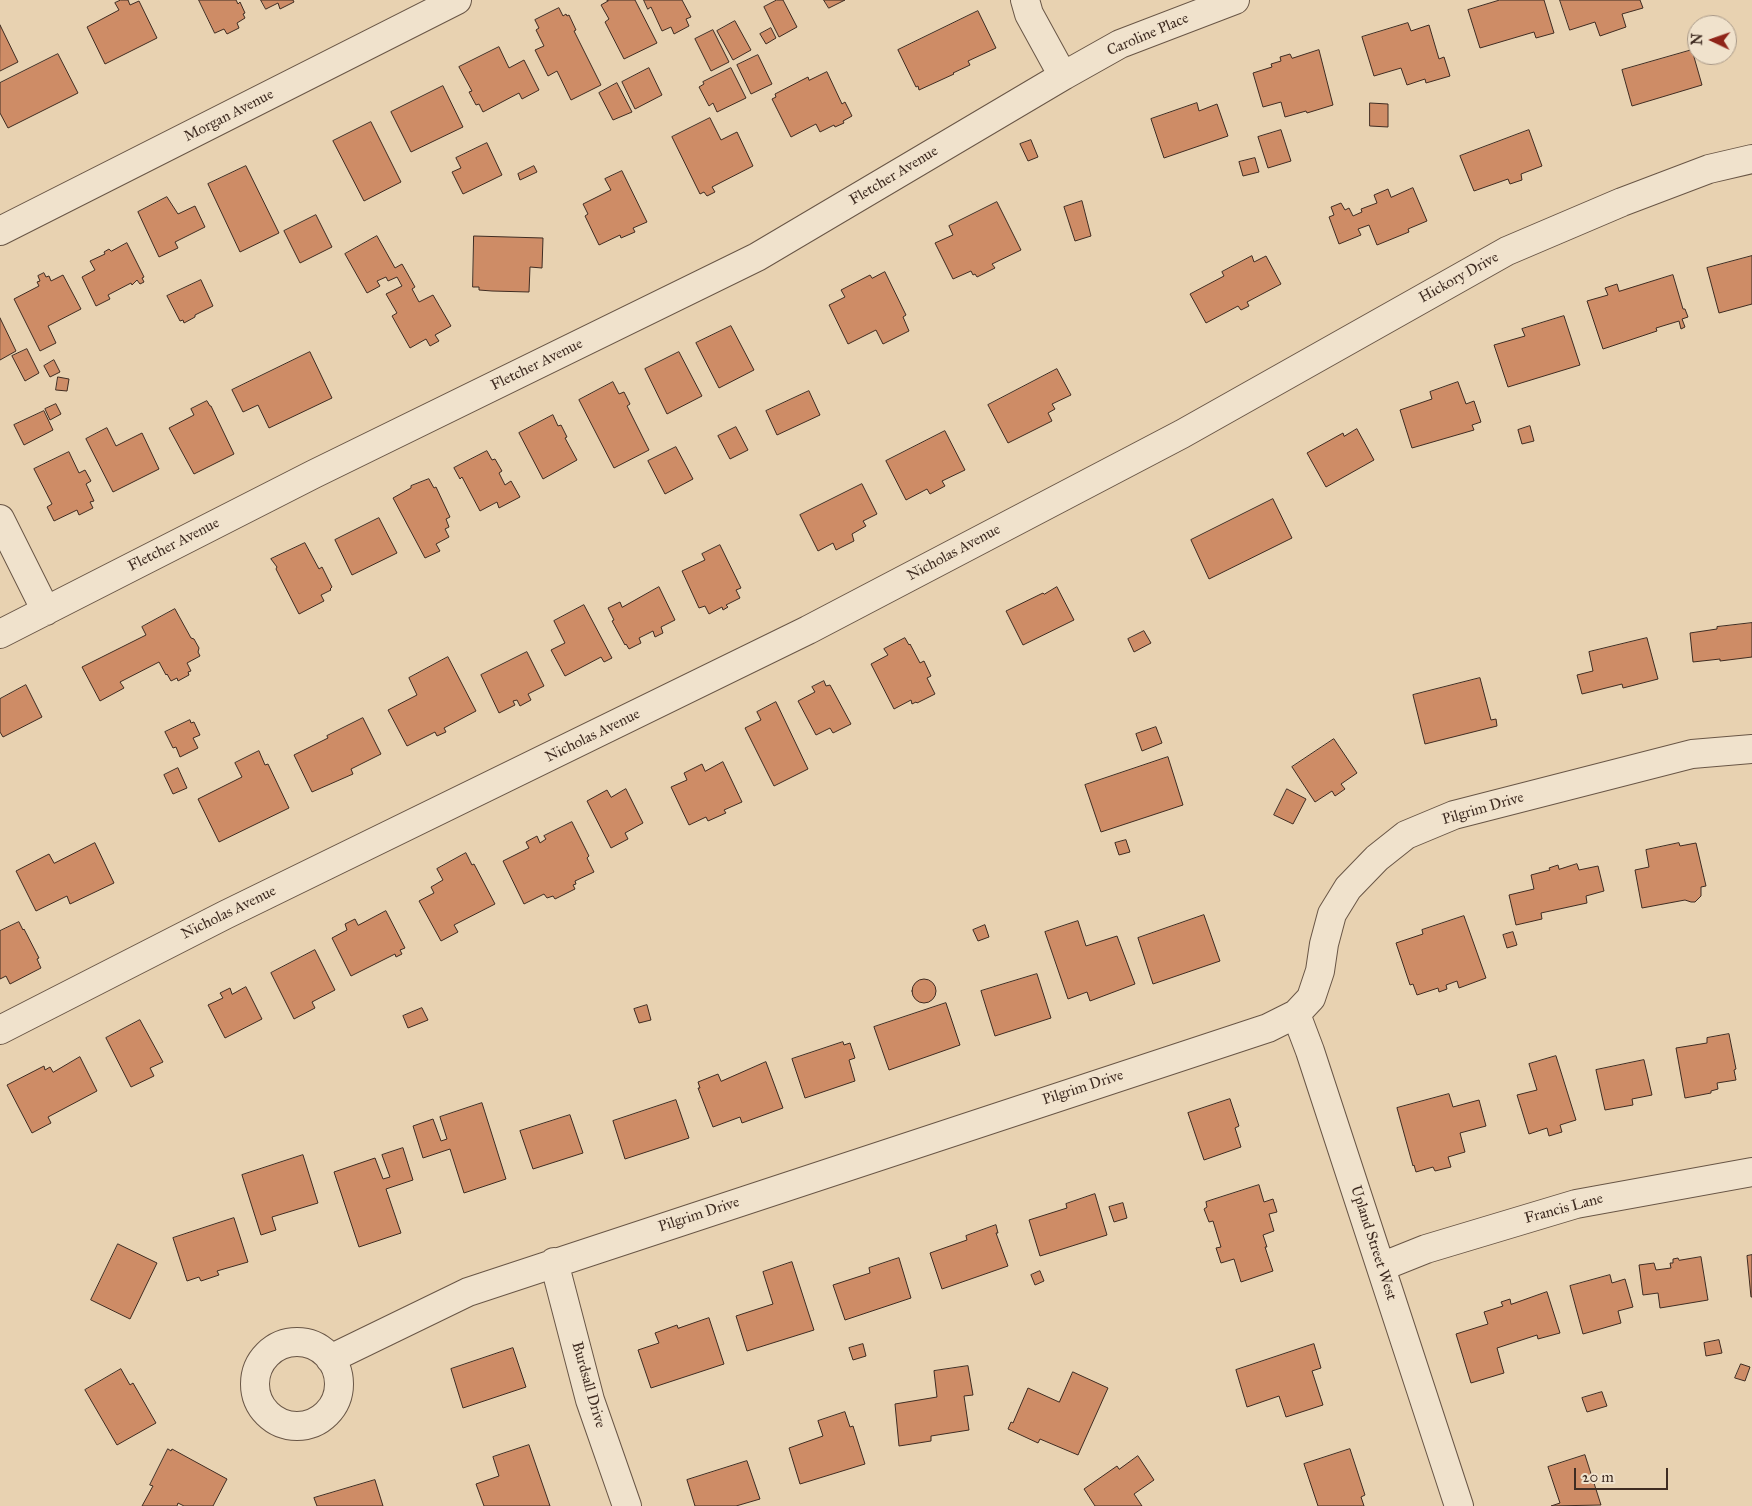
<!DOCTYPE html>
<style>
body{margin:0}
#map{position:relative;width:1752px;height:1506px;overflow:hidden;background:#e8d2b1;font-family:"IM FELL Great Primer",serif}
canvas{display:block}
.north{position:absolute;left:1687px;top:15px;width:50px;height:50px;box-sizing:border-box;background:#f0e2cc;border:1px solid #a99988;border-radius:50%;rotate:273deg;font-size:14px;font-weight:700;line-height:20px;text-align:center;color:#3f2c22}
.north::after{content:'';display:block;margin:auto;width:18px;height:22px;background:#8f2418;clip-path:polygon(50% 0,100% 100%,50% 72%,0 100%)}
.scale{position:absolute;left:1574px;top:1468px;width:94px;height:22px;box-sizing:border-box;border:2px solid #3f2c22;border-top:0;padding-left:6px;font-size:15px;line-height:18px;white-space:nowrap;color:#3f2c22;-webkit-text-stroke:4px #f0e2cc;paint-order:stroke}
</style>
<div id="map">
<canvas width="1752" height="1506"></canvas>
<div class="north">N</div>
<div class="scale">20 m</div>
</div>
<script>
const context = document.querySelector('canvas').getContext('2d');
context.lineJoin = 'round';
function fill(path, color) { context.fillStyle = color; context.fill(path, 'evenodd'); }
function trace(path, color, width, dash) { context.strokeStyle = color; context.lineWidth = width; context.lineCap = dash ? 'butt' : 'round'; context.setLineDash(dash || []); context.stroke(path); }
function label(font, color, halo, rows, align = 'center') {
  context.font = font + ' "IM FELL Great Primer",serif'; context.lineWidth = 4.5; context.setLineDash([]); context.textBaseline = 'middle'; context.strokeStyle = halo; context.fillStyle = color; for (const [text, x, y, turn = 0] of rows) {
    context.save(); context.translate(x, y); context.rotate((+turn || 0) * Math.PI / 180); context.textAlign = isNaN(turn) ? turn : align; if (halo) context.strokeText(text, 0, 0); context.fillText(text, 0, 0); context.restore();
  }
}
const building = new Path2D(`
 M121,0H128L130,5L139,1L157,38L105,64L87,27L119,10L115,3Z
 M199,0H236L238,4L240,2L245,13L243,14L245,18L237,23L239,28L227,34L224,29L215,33Z
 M261,0H293L294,2L280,9L278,3L266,9Z
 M607,0H635L657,43L624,59L605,22L609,19L601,5L608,1Z
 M644,0H682L691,17L686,19L689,26L674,34L671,27L662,31L651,7L648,9Z
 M777,0H783L797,27L779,37L764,7Z
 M824,0H845L829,8Z
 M1500,0H1544L1554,33L1536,38L1534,32L1480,48L1468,10Z
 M1560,0H1640L1643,8L1622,14L1626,27L1600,36L1595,22L1570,30Z
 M559,8L563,16L566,14L567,16L569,15L576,30L574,31L601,85L571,100L557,71L548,76L535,50L544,46L536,30L539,28L535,20Z
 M978,11L996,48L968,61L970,65L953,73L954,74L919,90L918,86L916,87L898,50Z
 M735,21L751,50L733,60L717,31Z
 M1408,23L1411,31L1429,25L1439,59L1444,57L1450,76L1426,83L1425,79L1407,85L1401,68L1374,76L1362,37Z
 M0,25L18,62L0,71Z
 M771,28L776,38L766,44L760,34Z
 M713,30L729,62L711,71L695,39Z
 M499,47L509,68L524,60L539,90L522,99L519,93L483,112L479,104L476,105L469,92L472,91L459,67Z
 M1319,50L1333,105L1307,113L1306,111L1285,117L1281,102L1263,107L1253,73L1272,67L1271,64L1281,61L1280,57L1290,54L1292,58Z
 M1692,50L1702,85L1632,106L1622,70Z
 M58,54L78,93L8,128L0,113V83Z
 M758,55L772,84L751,94L737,65Z
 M649,68L662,95L635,109L622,82Z
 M731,68L746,98L717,112L713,103L709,106L699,87L704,84L703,82Z
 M827,72L842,104L845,102L852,116L843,121L844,123L835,127L834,125L820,132L816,124L791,137L772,99L776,97L775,94L808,77L809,80Z
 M617,83L632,112L613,120L599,93Z
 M443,86L463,127L411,152L391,112Z
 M1197,103L1199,111L1217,104L1228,136L1164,158L1151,119Z
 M1370,103L1388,104V127L1370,126Z
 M710,118L721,140L737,132L753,166L712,187L715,192L707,196L704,192L700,194L672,137Z
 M371,122L401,182L364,201L333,141Z
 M1281,130L1291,161L1268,168L1258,137Z
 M1529,130L1542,166L1521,174L1522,180L1510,184L1508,179L1474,191L1460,156Z
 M1031,140L1038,157L1028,161L1020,144Z
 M487,143L502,175L463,194L452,172L461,168L456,158Z
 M1255,158L1259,172L1243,176L1239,162Z
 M246,166L279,233L240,252L208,184Z
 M534,166L537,172L520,180L518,174Z
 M622,171L647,222L633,228L635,232L621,238L620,235L599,245L585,216L588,214L583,204L611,190L605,179Z
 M1413,188L1427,221L1408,229L1409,232L1377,245L1369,225L1358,229L1361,235L1339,244L1329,217L1334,215L1331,207L1341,203L1345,210L1349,208L1353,216L1362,212L1361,209L1377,203L1374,195L1388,189L1391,197Z
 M167,197L178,214L195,206L205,227L175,242L178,248L159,257L138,212Z
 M1082,201L1091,236L1075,241L1064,207Z
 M997,202L1021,250L992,264L995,268L977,277L975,274L973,275L971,271L953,279L935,243L953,235L949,226Z
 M316,215L332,247L300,263L284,231Z
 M377,236L395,268L402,264L415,287L412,289L419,302L433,295L451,326L435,335L439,341L430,346L426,339L410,348L392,316L397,313L386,294L402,286L397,277L388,281L386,277L377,281L380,286L367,293L345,254Z
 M474,236L543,238L542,268L530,267L529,292L492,291L479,290V287H473Z
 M127,243L144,277L142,278L144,282L140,284L137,280L132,285L131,283L108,295L110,299L96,306L82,277L95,270L90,261L105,254L104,252L109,249L111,251Z
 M1252,256L1254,262L1266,256L1281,284L1247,302L1249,306L1241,310L1238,306L1206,323L1190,294L1224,276L1222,272Z
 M1752,256V304L1719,313L1707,268Z
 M885,272L906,315L903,317L909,331L883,344L876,330L848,344L829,305L845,297L841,290L870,275L872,278Z
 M44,273L46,277L49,276L51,281L63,275L81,309L48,326L56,343L40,351L14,299L39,286L37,282L40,281L38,276Z
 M1673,275L1683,309H1685L1688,317L1682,319L1685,327L1681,329L1679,321L1656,328L1657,331L1603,349L1587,301L1608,295L1605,288L1617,284L1619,291Z
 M201,280L213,306L195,315V317L184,323L183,320L180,321L167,296Z
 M1564,316L1580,365L1508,387L1494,345L1525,336L1522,329Z
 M0,318L16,351L0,360Z
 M731,326L754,370L719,388L696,343Z
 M27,349L39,373L25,381L12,356Z
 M310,352L332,398L269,428L258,405L243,412L232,390Z
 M679,352L702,396L667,414L645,369Z
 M54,360L60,372L50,377L44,366Z
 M1057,369L1071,395L1052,404L1055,409L1048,413L1052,421L1008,443L988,405Z
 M58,377L69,379L67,391L56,390Z
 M613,382L619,394L624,392L630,404L627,406L649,450L614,468L579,400Z
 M1458,382L1466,404L1474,401L1481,422L1472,425L1474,430L1412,448L1400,410L1432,399L1430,392Z
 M809,391L820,415L777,435L766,411Z
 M207,401L210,406H211L234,454L194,474L169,428L194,415L191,409Z
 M56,404L61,414L50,420L45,409Z
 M44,411L53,430L24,445L14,425Z
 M553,415L558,426L561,425L567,437L565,438L577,460L543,479L519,433Z
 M1530,426L1534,441L1522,444L1518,430Z
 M736,427L748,450L730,459L718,436Z
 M107,428L116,446L142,433L159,469L113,492L86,439Z
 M1357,429L1374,460L1326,487L1307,453L1343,433L1344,436Z
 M945,431L965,470L942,481L945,486L930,494L927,489L906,500L886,461Z
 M676,447L693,479L665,494L648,461Z
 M487,451L492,460L495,459L502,471L499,473L505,485L511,481L520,497L499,508L497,502L480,511L462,477L460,479L454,468Z
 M69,452L79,473L85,470L91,481L86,484L94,501L90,502L93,508L79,515L77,510L54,521L47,507L52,504L34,469Z
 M429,479L434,488L436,487L450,517L446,519L449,527L445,529L449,537L436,544L440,551L425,558L393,498L411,488V486Z
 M862,484L877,514L863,521L866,526L852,534L854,541L836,550L833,543L818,551L800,515Z
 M1273,499L1292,538L1209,579L1191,540Z
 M379,518L397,553L352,575L335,540Z
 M305,543L319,569L322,567L332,587L330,589L331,590L321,595L324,601L299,614L276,569L277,567L271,559Z
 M720,545L741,588L736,590L740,598L726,605L728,607L723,610L722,607L709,614L705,606L699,608L682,571L705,560L702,554Z
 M659,587L675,620L661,627L663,633L655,637L653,631L639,638L641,643L629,649L626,644L625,645L612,621L614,620L608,608L620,602L622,607Z
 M1057,587L1074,620L1023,645L1006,611L1043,593L1044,594Z
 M584,605L612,658L604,662L601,657L565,676L551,650L565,643L554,621Z
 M175,609L191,638L194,639L199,648L198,652L200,656L187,663L191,671L188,672L189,675L178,681L177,678L171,681L167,674L166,675L159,662L120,682L124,688L100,701L82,667L146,635L142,627Z
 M1752,623V657L1720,661V659L1693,662L1690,633L1717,629V627Z
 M1144,631L1151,643L1134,652L1128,639Z
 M905,638L909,645L910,644L920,663L924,661L931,676L927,678L935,694L917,703L916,702L912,704L911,700L894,709L871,664L888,655L884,649Z
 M1647,638L1658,679L1623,688L1622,684L1582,694L1577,675L1593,671L1589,652Z
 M527,652L544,686L528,694L531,700L520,706L517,700L513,701L515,705L499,713L481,675Z
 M448,657L476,711L444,728L446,732L437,736L435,732L407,746L388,710L417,695L409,678Z
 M1480,678L1491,720L1496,719L1497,726L1425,744L1413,695Z
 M824,681L826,686L830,685L851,724L833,733L830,728L816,735L798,701L815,692L812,687Z
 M26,685L42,717L3,737L0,732V699Z
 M776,702L808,769L774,786L745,728L761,720L757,712Z
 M363,718L381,754L351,769L353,774L312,792L294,755L328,738L327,736Z
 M190,720L191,723L194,722L200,735L193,738L198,748L180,757L176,747L173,748L165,732Z
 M1156,727L1162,743L1142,751L1136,734Z
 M1334,739L1357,773L1341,784L1345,789L1335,796L1332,791L1315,802L1292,767Z
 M259,751L265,765L268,764L289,808L219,842L198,799L242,777L235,763Z
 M1168,757L1183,805L1101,832L1085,785Z
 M723,762L742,802L724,810L726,813L708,821L706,817L689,825L671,787L687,780L684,773L702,764L705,771Z
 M178,768L187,788L173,794L164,775Z
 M626,789L643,823L625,833L628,839L611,848L587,801L607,790L611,797Z
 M1287,789L1306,799L1293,824L1274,815Z
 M572,822L589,856L587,858L594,872L575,881L576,884L573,885L575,889L555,899L553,896L547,898L544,894L524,904L503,861L529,848L526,842L537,836L540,843L546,839L544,836Z
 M1126,840L1130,852L1119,855L1115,843Z
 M95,843L114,883L70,904L67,896L36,911L16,871L49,854L54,863Z
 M1679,843L1680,846L1696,843L1706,886L1701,887V896L1695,902H1691L1685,900L1642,908L1635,870L1649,867L1646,850Z
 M466,853L472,865L474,864L495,904L454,925L458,932L441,941L419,901L434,893L431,887L443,880L437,869Z
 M1577,864L1579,870L1598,866L1604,891L1586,896L1587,903L1541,913L1542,919L1516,925L1509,895L1534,889L1531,875L1550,870L1549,868L1558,865L1559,869Z
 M386,911L405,948L400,950L402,954L396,957L395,954L351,976L332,938L347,930L345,924L355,919L358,925Z
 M1204,915L1220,961L1153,984L1138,938Z
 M1464,916L1486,978L1459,988L1457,981L1446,985L1447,989L1439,992L1438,988L1417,995L1413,984L1410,985L1396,943L1423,934L1422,930Z
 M1078,921L1086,946L1117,936L1135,984L1090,1001L1087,992L1068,999L1045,932Z
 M19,922L23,930L24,929L39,958L37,959L41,968L10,984L6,976L0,979V931Z
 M985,925L989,937L978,941L973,930Z
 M1513,932L1517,945L1507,948L1503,935Z
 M315,950L335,990L312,1002L315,1008L294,1019L271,973Z
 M1037,974L1051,1018L995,1036L981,991Z
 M912 991a12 12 0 1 1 24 0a12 12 0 1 1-24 0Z
 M246,987L262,1019L225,1038L208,1005L223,998L220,993L230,988L232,994Z
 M946,1003L960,1045L889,1070L874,1027Z
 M647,1005L651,1020L639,1023L634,1009Z
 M422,1008L428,1020L408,1028L403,1016Z
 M140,1020L163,1062L150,1068L154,1076L131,1087L106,1038Z
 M1729,1034L1736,1069L1734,1070L1736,1080L1717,1083L1718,1089L1711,1091V1093L1685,1098L1676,1048L1707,1043V1038Z
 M843,1042L844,1045L850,1043L855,1058L849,1060L855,1081L805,1098L792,1059Z
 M1556,1056L1576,1120L1560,1125L1562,1132L1549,1136L1547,1128L1529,1134L1517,1095L1537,1090L1529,1064Z
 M80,1057L97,1091L48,1117L51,1123L32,1133L7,1085L44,1066L45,1070L50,1067L53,1072Z
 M1644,1060L1652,1095L1632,1099L1633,1105L1605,1110L1596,1070Z
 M766,1062L783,1108L742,1123L740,1117L713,1127L698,1088H700L698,1082L718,1074L721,1081Z
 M1449,1094L1453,1107L1479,1100L1486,1126L1460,1133L1465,1152L1448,1157L1451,1167L1435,1171L1433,1167L1416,1172L1414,1165L1413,1166L1397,1108Z
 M1230,1099L1239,1126L1235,1128L1241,1147L1204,1160L1188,1113Z
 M676,1100L689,1138L625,1159L613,1121Z
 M482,1103L506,1179L464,1193L450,1149L423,1158L413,1126L433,1119L441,1141L447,1139L440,1117Z
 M570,1115L583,1153L533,1169L520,1131Z
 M403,1148L413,1180L386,1189L401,1233L359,1247L334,1172L375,1158L383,1179L390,1177L382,1155Z
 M303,1155L318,1203L272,1217L276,1230L261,1235L242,1175Z
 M1259,1185L1264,1202L1273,1199L1277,1212L1269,1214L1274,1231L1263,1235L1267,1247H1265L1273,1271L1241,1282L1234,1259L1221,1263L1216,1248L1221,1247L1213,1221L1209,1222L1204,1209L1207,1207L1206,1202Z
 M1095,1194L1107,1235L1040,1256L1029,1220L1067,1208L1066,1204Z
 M1123,1203L1127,1218L1114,1222L1109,1207Z
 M234,1218L248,1262L217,1271L219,1275L201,1281L199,1277L187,1281L173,1238Z
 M996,1225L998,1233H996L1008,1266L942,1289L930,1253L967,1240L966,1236Z
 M118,1244L157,1263L130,1319L91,1300Z
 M1752,1255V1297H1751L1747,1256Z
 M1701,1257L1708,1300L1660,1308L1658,1293L1643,1295L1639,1265L1654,1263L1656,1270L1671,1268L1670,1263H1673V1259L1678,1258L1679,1260Z
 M899,1258L911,1298L845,1320L833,1285L870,1273L869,1268Z
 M792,1262L814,1330L747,1351L736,1316L773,1304L763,1272Z
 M1040,1271L1044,1281L1035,1285L1031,1275Z
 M1610,1275L1612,1283L1625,1279L1633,1307L1618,1311L1621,1323L1583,1334L1570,1286Z
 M1547,1292L1560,1333L1538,1339L1537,1335L1497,1348L1504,1373L1471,1383L1456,1334L1488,1324L1484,1312L1503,1306L1501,1302L1510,1299L1511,1304Z
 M709,1318L724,1364L651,1388L638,1350L659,1343L655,1333L677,1325L678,1328Z
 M1719,1340L1722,1353L1706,1356L1704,1343Z
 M863,1344L866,1356L853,1360L849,1348Z
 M1314,1344L1321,1368L1312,1371L1323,1405L1286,1417L1279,1396L1247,1407L1236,1370Z
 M513,1348L526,1387L463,1408L451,1369Z
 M1741,1364L1750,1367L1745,1381L1735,1378Z
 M968,1366L973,1395L964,1396L969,1430L931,1436V1441L899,1446L895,1404L937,1397L934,1371Z
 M121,1369L130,1385L133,1383L156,1423L117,1445L85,1390Z
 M1073,1372L1108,1388L1078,1455L1040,1439L1038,1443L1008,1429L1011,1422L1013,1423L1028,1388L1059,1402Z
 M1602,1392L1607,1406L1587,1412L1582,1398Z
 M845,1412L850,1427L853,1426L865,1464L800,1484L789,1448L823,1436L818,1421Z
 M529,1445L550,1506H484L476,1484L499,1476L493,1457Z
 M168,1449L171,1451L172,1449L227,1479L213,1506H184L178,1503L177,1506H142L153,1486L150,1485Z
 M1350,1449L1365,1495L1361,1497L1364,1506H1318L1304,1464Z
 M1585,1455L1601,1505L1551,1506L1560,1503L1548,1467Z
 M1138,1456L1154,1480L1134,1494L1142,1506H1095L1084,1489L1117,1466L1119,1469Z
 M747,1461L760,1499L736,1506H695L687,1480Z
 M375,1480L383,1506H317L314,1498Z`);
fill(building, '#ce8c66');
trace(building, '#3f2c22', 1);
const street = new Path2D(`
 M1025,0L1029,14L1063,76
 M0,231L457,0
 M0,519L46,611
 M0,634L314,474L757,257L1063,76L1120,44L1235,0
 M1296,1014L1310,1051L1459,1506
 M0,1030L225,915L808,630L1182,434L1507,251L1622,202L1709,169L1752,159
 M554,1262L590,1400L627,1506
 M1381,1267L1426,1249L1576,1204L1752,1172
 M255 1384a42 42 0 1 1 84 0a42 42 0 1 1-84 0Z
 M330,1359L468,1292L1268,1028L1296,1014L1311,998L1320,971L1324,944L1332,914L1348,888L1377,858L1406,835L1454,815L1692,754L1752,749`);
trace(street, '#695646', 30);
trace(street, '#f0e2cc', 28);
label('15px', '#3f2c22', '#f0e2cc', [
 ["Caroline Place",1148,35,-23],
 ["Morgan Avenue",229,116,-27],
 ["Fletcher Avenue",894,176,-31],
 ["Hickory Drive",1459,278,-29],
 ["Fletcher Avenue",537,365,-26],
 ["Fletcher Avenue",174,545,-27],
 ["Nicholas Avenue",954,553,-28],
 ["Nicholas Avenue",593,736,-26],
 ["Pilgrim Drive",1483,809,-16],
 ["Nicholas Avenue",229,913,-26],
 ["Pilgrim Drive",1083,1088,-18],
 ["Francis Lane",1564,1209,-15],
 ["Pilgrim Drive",699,1215,-18],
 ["Upland Street West",1373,1243,72],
 ["Burdsall Drive",588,1385,74]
]);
</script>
